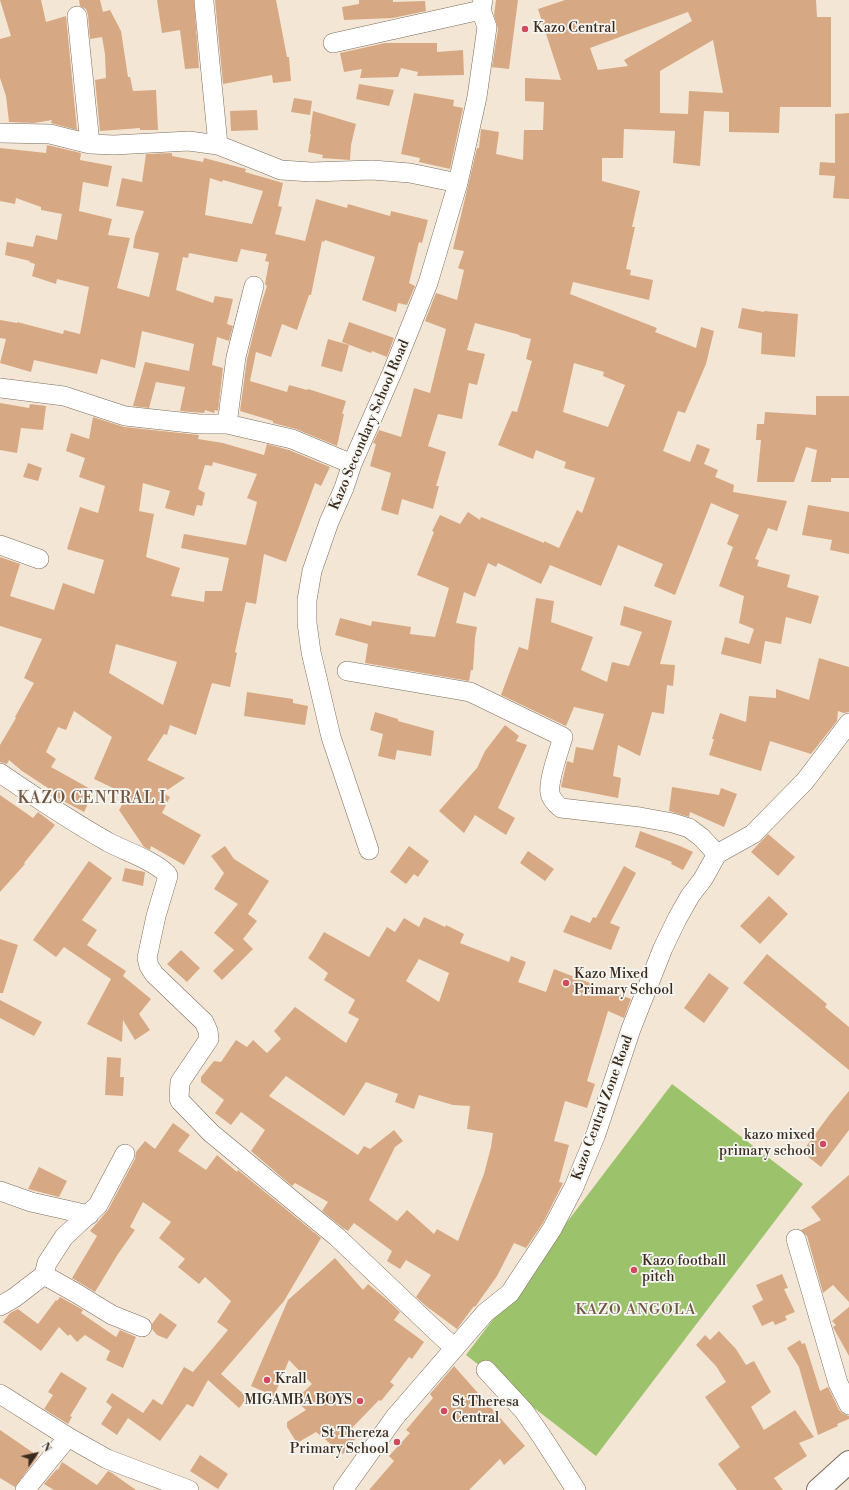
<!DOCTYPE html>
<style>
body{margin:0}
#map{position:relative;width:849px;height:1490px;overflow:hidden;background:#f4e6d4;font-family:"Libre Bodoni",serif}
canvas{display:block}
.north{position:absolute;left:16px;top:1434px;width:40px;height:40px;-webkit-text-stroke:3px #f6f6f2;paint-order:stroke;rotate:56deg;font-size:11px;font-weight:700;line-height:16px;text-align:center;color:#3b2a1e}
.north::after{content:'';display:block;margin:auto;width:14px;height:18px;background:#3b2a1e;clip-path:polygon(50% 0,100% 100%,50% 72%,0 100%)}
</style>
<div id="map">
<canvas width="849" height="1490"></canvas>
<div class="north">N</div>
</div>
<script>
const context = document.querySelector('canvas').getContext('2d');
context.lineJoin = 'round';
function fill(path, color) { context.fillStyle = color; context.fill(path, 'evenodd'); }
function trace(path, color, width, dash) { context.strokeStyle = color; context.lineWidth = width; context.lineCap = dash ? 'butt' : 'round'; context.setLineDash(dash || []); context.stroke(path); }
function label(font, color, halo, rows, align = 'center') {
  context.font = font + ' "Libre Bodoni",serif'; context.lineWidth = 3.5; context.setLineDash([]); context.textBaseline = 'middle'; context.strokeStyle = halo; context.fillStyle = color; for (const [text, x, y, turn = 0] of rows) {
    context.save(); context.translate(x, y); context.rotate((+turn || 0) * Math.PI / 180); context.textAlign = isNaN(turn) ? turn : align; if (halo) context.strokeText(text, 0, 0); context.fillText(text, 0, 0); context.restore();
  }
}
fill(new Path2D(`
 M672,1084L803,1184L596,1456L466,1355Z`), '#9dc26c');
fill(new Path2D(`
 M0,0H41L46,22L66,16L77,130L51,123L52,120L34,123L9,122L6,96L0,78V39L11,36Z
 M79,0H100L103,12L110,10L121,31L128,77H130L133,91L156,90L158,130H140V128L100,131L95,80L106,78L105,54L102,37L90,39L88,15L86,9L80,6Z
 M157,0H194L199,68L185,69L180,30L162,33Z
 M215,0H276L287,57H289L291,81L273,83L272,75L223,84Z
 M359,0H393V2L425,1L426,11L393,18L344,20L342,7L359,4Z
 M496,0H518L509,69L492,67L498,29L494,15Z
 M565,0H816L817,17H831V107H780L779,133L729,132V112L704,111L700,166L673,163L675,131L624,129L623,158H602V181L640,191L632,227H635L626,269L631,270L630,275L653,280L649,300L573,282L570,294L657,328L655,332L696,348L701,327L714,331L706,364L685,413L678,411L663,451L690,462L697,444L710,449L704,464L718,470L715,477L734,485L733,492L787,501L777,531L768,528L755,559L759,560L757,566L790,575L787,587L819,596L811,624L786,617L781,644L765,641L761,664L721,654L725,637L749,644L754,629L739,623L744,596L719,586L733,547L727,544L739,515L711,503L675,595L654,586L663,564L618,545L601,586L550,565L541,584L498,563L496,567L488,563L475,597L464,592L456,623L477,627L475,638L473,670H471L469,681L365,663L368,644L335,635L340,618L371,626L372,621L411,627L410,634L435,637L449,588L417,575L434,532L432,531L440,515L460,524L468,512L480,520L481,517L544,543V541L559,548L577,510L582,513L595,478L564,468L566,462L536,450L533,459L498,445L512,411L517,412L532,361L526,359L531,339L519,336L520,335L475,323L467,350L485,354L477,385L469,383L462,419L438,414L428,446L446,452L436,486H439L433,509L402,499L398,515L381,510L391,473L370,466L376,444L373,443L379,430L401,437L414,388L430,393L446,329L425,321L436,293L457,300L464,270L458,268L464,251L453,249L477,148H479L481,129L499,132L496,154L523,160L524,130H543L544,102L525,101V78L561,80L538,9ZM688,12L692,21L624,60L628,66L598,70L590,48ZM713,40L723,93L689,91L688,114L660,113V71ZM574,363L604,372L603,376L625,385L608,427L563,412Z
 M385,43H437V52L463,50L464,75L417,76L418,72L401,68L398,77L360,78L362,69L344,72L340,53Z
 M359,84L394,90L389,106L356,99Z
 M414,93L454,100L453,106L463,108L450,169L419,162L420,158L401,154Z
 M294,98L312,101L310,115L291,112Z
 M257,110L258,130L231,131L230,111Z
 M313,111L356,124L351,145L350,160L322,158L323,155L308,152L311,134H310Z
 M849,113V199L833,198L835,176L819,175L820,162L835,163V114Z
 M47,145L81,153L80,160L112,166L108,187L83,182L79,211L112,219L108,235L130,238L117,288L149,297L159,253L133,248L135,236L144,211L116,206L122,178L142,182L146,154L172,153V156L203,162L204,158L246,169L245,172L283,183L278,206L282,207L275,234L305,241L316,199L347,208L348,204L390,216L391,211L428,220L422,243L419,242L409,283L415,286L407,305L398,303L396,312L362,300L375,257L325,240L324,242L322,241L311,295H309L297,330L282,324L271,357L256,352L250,381L287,392L289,385L307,390L308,389L346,401L342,414H344L337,446L296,429L273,423V421L240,411L247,359L259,311L267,286L265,284L269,262L265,261L267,254L241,249L237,262H236L189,253L188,258L183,257L176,290L213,303L215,296L233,299L227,324L233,326L229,341L217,337L212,365L223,368L218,411L215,410L214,413L205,410L204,413L180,411L185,387L156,382L149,408L133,406L145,362L189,371L194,344L142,331L135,368L101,359L97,374L34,360L31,372L0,363L6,339L0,338V320L17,323V322L63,334L64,330L80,334L89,287L57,279L56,284L32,276L35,264L29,262L30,261L5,255L7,242L33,247L36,235L57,240L62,214L41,210V207L16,198L15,204L0,201V148L46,153ZM210,178L222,182L223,180L263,191L252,224L205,215Z
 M742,308L764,312V311L798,314L795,357L761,354L762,333L738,328Z
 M349,322L394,338L387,357L372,351L371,353L342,342Z
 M328,339L349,345L342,372L321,366Z
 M816,396H849V478H831V482H811L817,450L806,447L794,482H757L761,440H756L757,424H764L765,412L816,415Z
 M0,403L29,408L30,404L46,406L43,430L21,428L17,453L0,450Z
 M93,417L124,427L199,435L198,439L223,443L264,455L267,444L289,450L330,467L321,486L315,483L286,562L264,554L256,604L246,602L235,652L237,653L230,687L212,683L196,735L170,725L167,735L164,734L147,760L185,778L163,793L170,797L162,813L201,835L184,865L151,846L150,850L144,847L119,810L128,795L94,779L112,737L74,711L66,730L58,727L46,752L56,759L51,767L94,791L84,812L52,795L53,793L47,789L48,788L22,771L9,760L7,764L0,762V745L16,718L15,717L34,683L24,678L42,639L0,626V557L20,564L10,596L54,610L63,583L94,594L104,560L67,549L80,507L98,513L105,486L79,477L85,458L66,451L71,433L89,439ZM213,462L257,474L247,498L257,502L246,545L184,534L181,548L229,558L222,591H205L204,602L171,596L180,568L146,557L154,514L139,511L143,483L170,491L165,508L194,516L197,505L202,506L205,493L198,489L205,465L212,466ZM116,644L177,662L163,705L109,673Z
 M28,463L42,468L38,481L23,477Z
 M808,505L849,512V554L830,550L832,540L802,535Z
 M536,598L554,601L551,622L593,637L581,670L607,682L612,662L629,666L642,632L620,625L624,606L672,621L660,664L675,665L673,686L667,685L664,714L652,712L640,756L618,745L613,776L621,778L618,798L561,787L567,761L573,763L576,747L593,750L604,714L574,707L566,726L501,695L519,647L528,650Z
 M819,658L849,667V712L844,713L838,711L837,721L811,754L770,741L761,771L709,755L714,739H712L720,713L746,722L749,696L776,698V689L809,700Z
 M247,692L293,699V703L308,706L305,725L244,716Z
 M375,712L398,719V721L434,731L431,756L397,750L395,760L378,756L383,734L370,730Z
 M505,725L519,736L516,741L527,745L498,808L515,818L506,835L475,815L464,833L439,811L477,768L485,751Z
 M672,787L719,795L721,788L737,794L724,827L690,812L689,817L669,811Z
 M0,795L33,818L38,812L55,825L24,863L25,864L0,892Z
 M640,831L680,846L693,852L683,870L671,864L672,862L635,847Z
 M768,834L795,857L778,876L751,852Z
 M225,846L234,859L269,881L248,914L257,921L243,939L253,949L222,980L213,971L234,950L214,933L238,904L214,889L224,873L211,856Z
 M409,846L429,861L418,877L414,874L406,884L390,872Z
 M528,851L554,869L545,881L520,863Z
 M89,861L112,878L82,920L97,930L87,945L126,971L123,976L151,999L139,1014L150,1030L135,1040L123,1020L122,1042L87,1024L111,979L64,947L56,957L33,940Z
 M624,866L636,873L610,923L620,927L611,950L563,932L571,915L590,923L593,917L596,918Z
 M125,868L145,872L143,886L122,881Z
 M769,896L788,914L760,944L740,926Z
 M424,917L445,927L446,925L464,934L460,943L509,962L511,956L526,962L518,982L546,992L554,969L631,999L624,1018L608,1011L587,1081L595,1084L587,1108L565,1101L554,1141L569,1145L559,1182L563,1183L543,1223L526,1248L514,1243L497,1276L475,1307L474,1306L457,1329L426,1306L416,1297L431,1275L406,1260L400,1269L387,1261L392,1251L354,1223L348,1231L343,1228L322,1211L328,1202L295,1183L292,1186L251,1151L265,1130L241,1112L231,1125L215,1113L224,1100L201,1082V1077L214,1061L221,1062L236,1040L247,1047L253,1040L267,1053L281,1039L274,1031L295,1007L346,1043L359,1019L348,1013L355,1000L324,980L328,973L308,958L314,949L324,932L369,957L387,927L395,932L404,918L419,927ZM419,959L449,973L439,1002L406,981ZM286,1076L344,1116L366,1082L398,1094L395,1102L414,1109L419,1095L453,1105L470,1106L467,1129L493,1133L491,1147L484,1174L458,1241L437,1229L434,1234L407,1210L397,1221L369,1200L395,1147L403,1141L394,1130L370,1149L364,1146L358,1155L269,1096Z
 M0,939L18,945L3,993H0Z
 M181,950L200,968L187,982L167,964Z
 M767,954L827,1004L825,1007L849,1027V1070L743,983Z
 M709,973L729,988L704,1023L684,1008Z
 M0,1000L42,1022L34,1036L0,1018Z
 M107,1057L121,1058L120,1077H124L123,1096L105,1095Z
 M849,1091V1130L821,1167L802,1152L830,1114Z
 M173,1123L190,1135L178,1151L206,1170L217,1155L237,1172L238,1170L321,1238L284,1301L221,1374L248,1398L239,1408L208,1380L193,1407L187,1404L160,1441L128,1418L117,1435L101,1424L112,1407L106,1402L112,1393L143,1413L153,1399L162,1405L184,1367L193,1372L228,1330L217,1322L231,1301L205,1277L199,1284L178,1267L185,1259L159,1238L171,1222L143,1202L130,1227L135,1230L118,1254L95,1292L72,1278L97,1236L90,1231L108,1210L135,1159L136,1152L145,1141L155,1149Z
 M39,1167L67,1181L59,1197L28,1189Z
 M849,1175V1302L833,1285L823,1293L807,1236L801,1230L821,1220L811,1207Z
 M335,1258L363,1290L368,1284L386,1299L400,1312L394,1320L424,1342L412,1359L409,1357L390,1382L394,1385L381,1401L379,1400L352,1428L359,1434L343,1454L316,1432L297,1443L287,1427V1422L306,1410L295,1400L312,1384L289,1360L274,1396L251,1386L288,1300Z
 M782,1274L788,1288L784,1289L795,1312L785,1316L787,1320L775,1325L773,1321L762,1326L752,1306L763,1300L756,1285Z
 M60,1297L83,1310L81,1313L116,1337L120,1330L136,1337L123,1368L106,1360L110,1351L85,1335L77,1342L70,1334L68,1336L59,1327L41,1351L3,1322L10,1313L18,1309L38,1324L56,1300L57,1301Z
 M849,1307V1356L833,1327L836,1325L832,1321Z
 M160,1313L177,1325L167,1339L157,1335L152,1329V1324Z
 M719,1331L736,1349L746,1365L754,1361L771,1392L751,1407L764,1430L795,1410L814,1437L799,1443L807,1456L774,1478L783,1490H737L718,1464L740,1447L705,1397L726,1382L716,1366L696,1345L705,1335L710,1340Z
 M800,1340L802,1344L805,1343L820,1391L828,1387L839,1410L843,1414L849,1416V1419L837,1424L838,1426L818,1435L799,1367L787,1348Z
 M454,1366L525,1446L504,1465L500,1459L469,1490H369L394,1461L389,1456L410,1433L406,1430L433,1398L430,1394Z
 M61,1372L87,1388L70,1416L72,1417L68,1424L44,1409L53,1395L48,1392Z
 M0,1430L38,1456L15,1487L0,1478Z
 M200,1455L228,1474L218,1489L190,1471Z
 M62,1462L97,1485L108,1471L112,1473L136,1490H54L44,1484L57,1469L58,1470Z`), '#d6a984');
const minor = new Path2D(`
 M204,2L218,145
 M77,16L90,144
 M333,43L481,10
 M0,133L50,134L90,144L114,145L189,141L218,145L281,170L311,172L372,170L410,173L458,183
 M0,388L64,396L125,416L199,424H227L292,439L352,464
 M227,424L236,357L254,286
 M0,545L39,559
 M347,671L470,692L563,737C559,751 548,780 550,793C551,799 556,804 561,808L640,817L673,823L689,828L701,837L717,854
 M0,773C35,797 71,821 108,842C127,852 151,859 167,874L168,876L156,916L147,958L149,966L154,974L204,1022L208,1031L209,1039L180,1082L179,1098L180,1101L211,1133L337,1237L454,1348
 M369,850L331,737L311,652L307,623V600L312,571L329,522L344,488L352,464L392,373L428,283L458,183L477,97L487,27L481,10L483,0
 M0,1191L31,1202L89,1215
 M796,1239L838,1383L849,1405
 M44,1275L76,1293L112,1315L142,1327
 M0,1306L14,1298L44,1275L47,1263L64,1237L98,1205L125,1154
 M486,1370L524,1411L542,1437L576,1490
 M0,1394L68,1437L107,1459L189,1490
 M25,1490L68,1437
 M343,1490L395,1417L485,1313L510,1293L552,1229L574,1187L596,1134L631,1029L663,948L677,919L690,896L703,879L717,854L753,834L805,781L849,723`);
const tertiary = new Path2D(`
 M818,1490L849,1462`);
trace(minor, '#7c6c5e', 20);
trace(tertiary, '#7c6c5e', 24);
trace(minor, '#fff', 19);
trace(tertiary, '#fff', 22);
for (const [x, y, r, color] of [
 [525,29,4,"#d1495b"],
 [566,983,4,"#d1495b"],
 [823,1144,4,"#d1495b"],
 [634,1270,4,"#d1495b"],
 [267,1380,4,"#d1495b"],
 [360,1401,4,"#d1495b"],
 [444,1411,4,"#d1495b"],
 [397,1442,4,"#d1495b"]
]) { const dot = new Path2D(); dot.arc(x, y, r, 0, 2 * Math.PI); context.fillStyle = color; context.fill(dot); trace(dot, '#f6f6f2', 1.5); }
label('14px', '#3b2a1e', '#f6f6f2', [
 ["Kazo Central",533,29],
 ["Kazo Mixed",574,975],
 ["Primary School",574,991],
 ["kazo mixed",815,1136,"right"],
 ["primary school",815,1152,"right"],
 ["Kazo football",642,1262],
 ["pitch",642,1278],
 ["Krall",275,1380],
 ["MIGAMBA BOYS",352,1401,"right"],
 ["St Theresa",452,1403],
 ["Central",452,1419],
 ["St Thereza",389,1434,"right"],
 ["Primary School",389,1450,"right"]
], 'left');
label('14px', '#3b2a1e', '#f6f6f2', [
 ["Kazo Secondary School Road",370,425,-67],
 ["Kazo Central Zone Road",603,1108,-70]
]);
context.letterSpacing = '1px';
label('15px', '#715642', '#f6f6f2', [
 ["KAZO ANGOLA",636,1310]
]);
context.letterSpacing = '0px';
context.letterSpacing = '1px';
label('16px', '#715642', '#f6f6f2', [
 ["KAZO CENTRAL I",92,799]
]);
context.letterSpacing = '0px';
</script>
